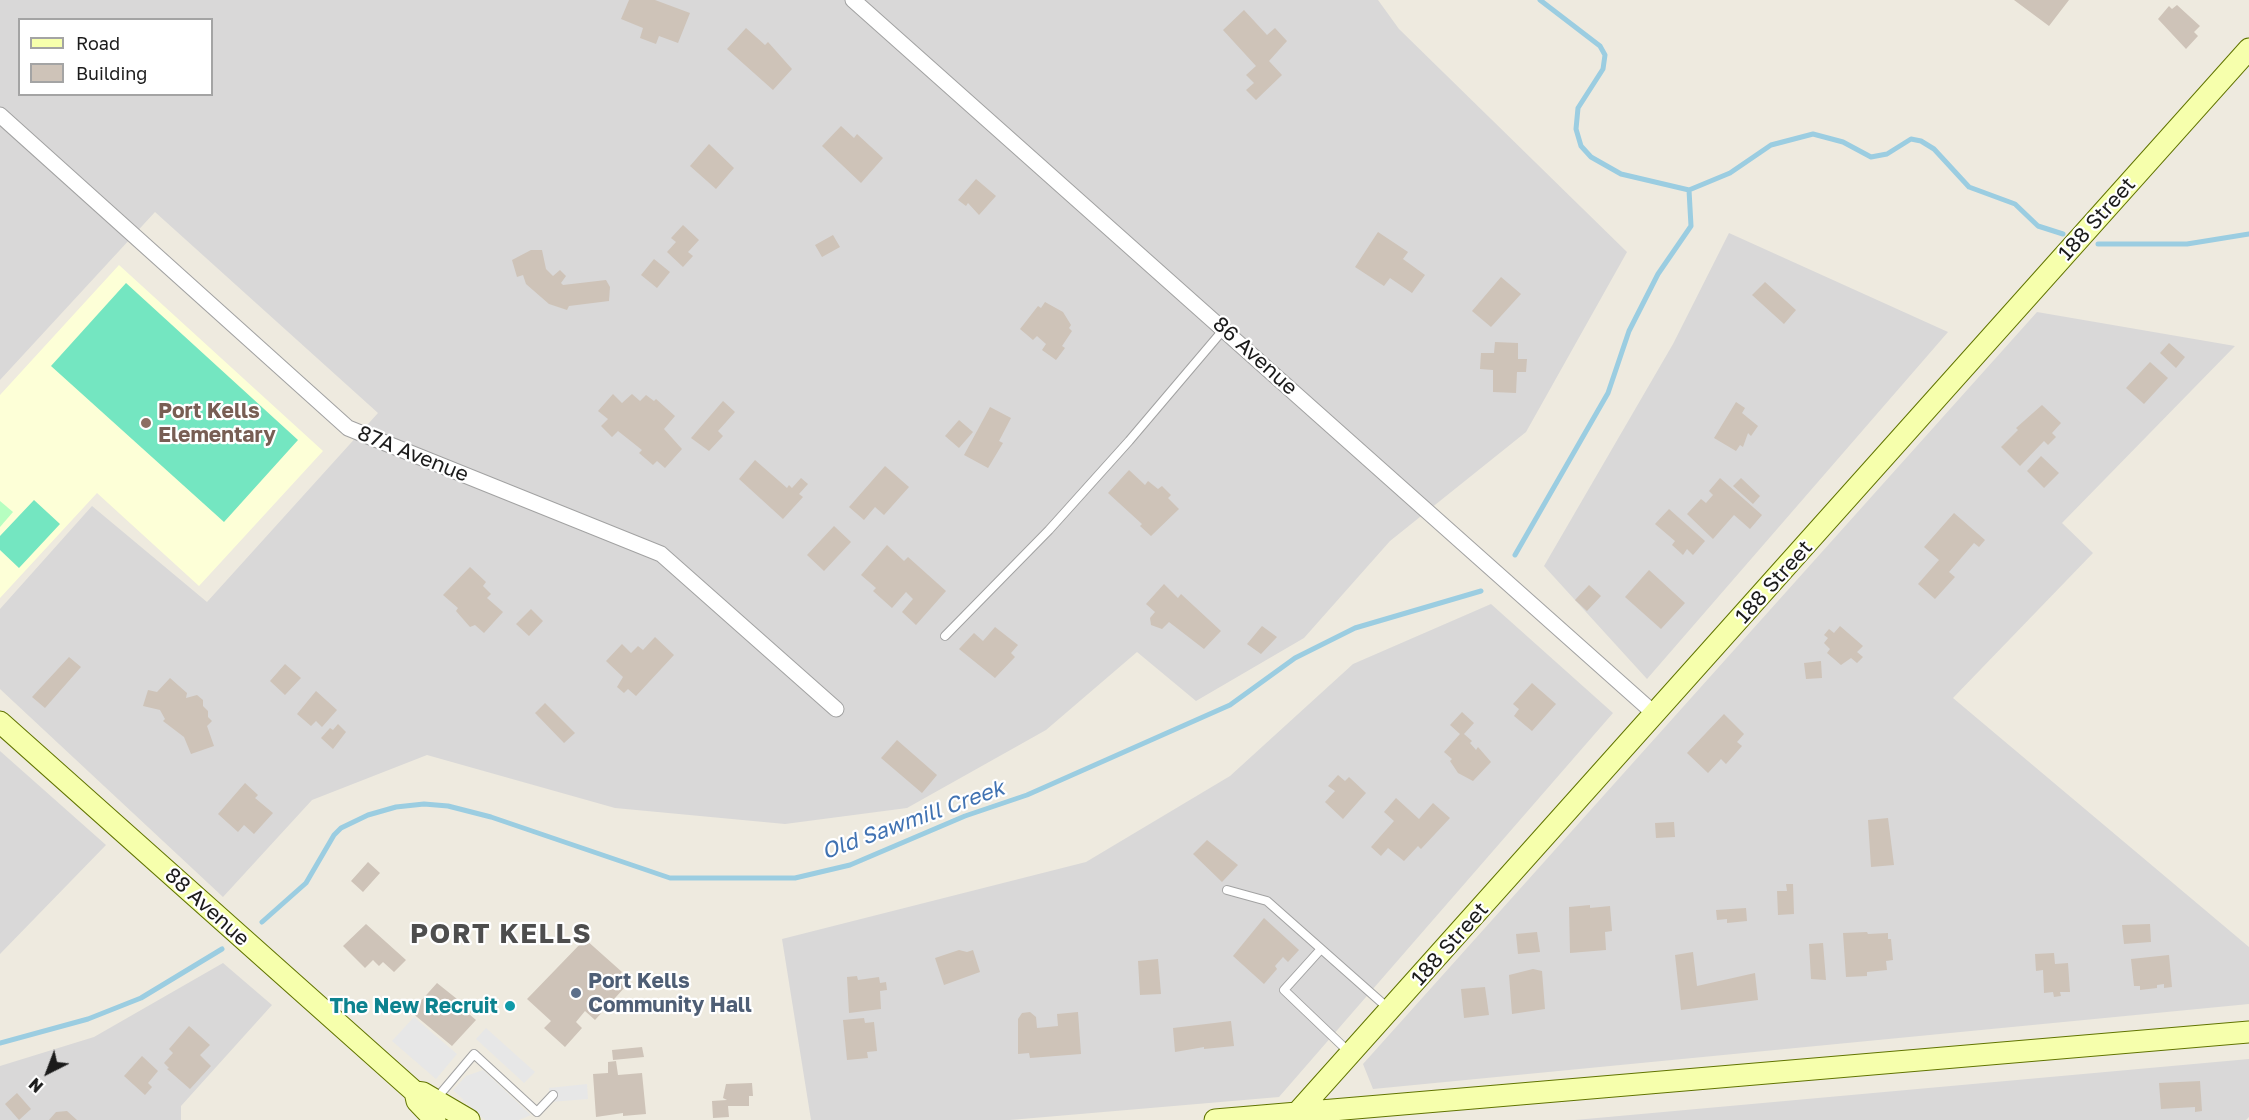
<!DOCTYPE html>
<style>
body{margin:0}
#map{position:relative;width:2249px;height:1120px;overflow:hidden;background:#eeeadf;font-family:"Golos Text",sans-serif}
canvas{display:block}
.legend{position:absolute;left:18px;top:18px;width:195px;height:78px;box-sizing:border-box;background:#fff;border:2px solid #a4a4a4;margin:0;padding:8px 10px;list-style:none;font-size:18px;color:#1b1b1b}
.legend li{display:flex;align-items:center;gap:12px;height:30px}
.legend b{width:30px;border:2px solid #a4a4a4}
.north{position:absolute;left:18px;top:1042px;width:60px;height:60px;-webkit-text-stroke:4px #fff;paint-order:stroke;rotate:222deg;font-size:16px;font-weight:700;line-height:24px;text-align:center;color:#1b1b1b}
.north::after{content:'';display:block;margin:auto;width:21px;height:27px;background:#1b1b1b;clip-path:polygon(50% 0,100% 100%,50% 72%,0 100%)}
</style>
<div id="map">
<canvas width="2249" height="1120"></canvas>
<ul class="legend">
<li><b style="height:8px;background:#f6ffac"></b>Road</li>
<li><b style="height:16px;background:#cec3b8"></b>Building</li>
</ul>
<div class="north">N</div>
</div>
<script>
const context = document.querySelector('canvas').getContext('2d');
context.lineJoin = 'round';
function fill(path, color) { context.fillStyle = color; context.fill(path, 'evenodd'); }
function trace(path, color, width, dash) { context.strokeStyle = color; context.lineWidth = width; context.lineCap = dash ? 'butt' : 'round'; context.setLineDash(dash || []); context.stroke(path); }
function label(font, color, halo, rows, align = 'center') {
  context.font = font + ' "Golos Text",sans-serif'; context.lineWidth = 4.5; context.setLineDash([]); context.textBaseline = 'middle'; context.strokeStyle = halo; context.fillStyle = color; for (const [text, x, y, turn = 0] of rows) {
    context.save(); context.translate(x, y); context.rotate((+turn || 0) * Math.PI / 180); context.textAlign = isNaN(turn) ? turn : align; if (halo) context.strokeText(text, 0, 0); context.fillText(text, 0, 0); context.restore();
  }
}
fill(new Path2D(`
 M0,0H1378L1399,29L1627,252L1526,432L1390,541L1304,638L1196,701L1137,652L1046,730L907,808L785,824L615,808L427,755L312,800L223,897L0,689V609L92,506L207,602L378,413L155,212L0,380ZM20,20H212V94H20Z
 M1729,233L1948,332L1647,679L1544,566L1673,344Z
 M2037,312L2235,346L2062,523L2093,553L1953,698L2249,947V1004L1373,1089L1363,1064Z
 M1491,604L1613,713L1279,1097L1010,1120H811L782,939L1086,862L1230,776L1353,664Z
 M0,751L106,845L0,954Z
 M223,963L272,1005L181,1106V1120H0V1066L94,1037Z
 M2249,1059V1117L2246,1120H1575Z`), '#d9d8d8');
fill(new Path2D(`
 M119,265L323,451L199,586L97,493L0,598V395Z`), '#fdffd7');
fill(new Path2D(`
 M0,501L13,512L0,527Z`), '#b6fec0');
fill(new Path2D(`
 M126,283L298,440L224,522L51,366Z
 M34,500L60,524L19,568L0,550V536Z`), '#74e6c1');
fill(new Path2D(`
 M414,1017L457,1054L436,1079L392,1041Z
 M486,1028L535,1072L524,1083L476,1039Z
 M483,1070L531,1115L519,1120H485L453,1090L466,1076Z
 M587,1084L588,1099L550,1102L549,1088Z`), '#e7e7e7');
trace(new Path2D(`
 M1540,0L1600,46L1605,55L1603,69L1578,108L1576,129L1581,146L1591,157L1621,174L1689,190L1730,173L1771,145L1813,134L1843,142L1871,157L1887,154L1911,139L1921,141L1934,149L1969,187L2015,204L2038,226L2063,234
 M2098,244H2187L2249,234
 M1515,555L1608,393L1629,331L1658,274L1691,226L1689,190
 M262,922L306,883L334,835L341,828L368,815L396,807L424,804L448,806L491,817L670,878H795L850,865L965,816L1027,795L1230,705L1295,658L1355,628L1481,591
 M0,1043L88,1019L141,998L222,949`), '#9bcde1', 5);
fill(new Path2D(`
 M629,0H655L690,13L678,43L659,36L656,44L640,38L643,28L621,19Z
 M2014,0H2069L2049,26Z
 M2177,5L2200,26L2194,32L2198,36L2186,49L2158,19L2169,6L2172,9Z
 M1244,10L1267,35L1275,28L1287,41L1269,61L1282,75L1256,100L1246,90L1254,83L1246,75L1256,66L1223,30Z
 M746,28L765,45L768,42L792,69L773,90L727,49Z
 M841,126L854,138L857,134L883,158L861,183L822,146Z
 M709,144L734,168L716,189L690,166Z
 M976,179L996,196L979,215L968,203L966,206L958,200Z
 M683,225L699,240L688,252L693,256L683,267L667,252L676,242L671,238Z
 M1378,232L1408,252L1403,259L1425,275L1412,293L1390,278L1384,286L1355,267Z
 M833,235L840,247L822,257L815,245Z
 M531,250H542L546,269L553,276L560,270L566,276L561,283L563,285L606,280L610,287L609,301L569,306L567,310L549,304L526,284L523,275L517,277L512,260Z
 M654,259L670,272L657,288L641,275Z
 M1501,277L1521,294L1491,327L1472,311Z
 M1765,282L1796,310L1784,324L1752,295Z
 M1045,302L1063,312L1071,325L1069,328L1072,331L1062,346L1065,348L1056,360L1042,350L1046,344L1037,336L1033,340L1020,329L1038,306L1041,308Z
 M1495,342L1518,343V359H1527L1526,372H1517L1516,393L1493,392V370L1480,369L1481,353H1494Z
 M2169,343L2185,357L2176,368L2160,353Z
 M2150,362L2168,378L2144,404L2126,388Z
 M613,394L622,403L632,394L640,401L646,395L654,401L656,399L675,416L664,429L682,449L665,468L657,461L653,465L639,453L642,450L618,431L612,437L601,426L608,419L598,411Z
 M723,401L735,412L718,431L723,436L709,451L691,438Z
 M1736,402L1745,408L1742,413L1758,426L1751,436L1748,433L1743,447L1740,445L1736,451L1714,438Z
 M2042,405L2061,423L2052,433L2056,437L2048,445L2044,441L2020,466L2001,447L2018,430L2016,428Z
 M990,407L1011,418L999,441L1003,443L988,468L964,455Z
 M959,420L973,432L959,448L945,436Z
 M2041,456L2059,473L2044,488L2027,471Z
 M755,460L787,488L789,485L792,488L801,478L808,484L799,494L803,497L783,519L739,479Z
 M885,466L909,487L884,515L875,507L864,520L849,507Z
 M1129,470L1145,485L1148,481L1158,489L1162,486L1171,495L1168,498L1179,509L1151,536L1140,526L1142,524L1108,493Z
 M1720,478L1762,515L1750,529L1734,515L1713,539L1687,514L1701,499L1706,503L1713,495L1709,491Z
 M1741,478L1760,496L1753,504L1733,486Z
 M1669,509L1705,541L1693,555L1687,549L1683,555L1672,545L1675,541L1655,524Z
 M1954,513L1985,540L1979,547L1974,543L1949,572L1955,577L1935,599L1918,584L1939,560L1924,547Z
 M834,526L851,542L824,571L807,555Z
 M887,545L904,561L908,557L946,591L916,625L902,612L913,599L906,592L892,608L873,591L876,588L861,575Z
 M470,567L486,582L483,586L491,594L487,598L503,612L484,633L475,625L470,627L456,611L458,608L443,595Z
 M1649,570L1685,603L1661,629L1625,597Z
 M1164,584L1178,598L1181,594L1221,631L1204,649L1169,622L1162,629L1151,625L1150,618L1155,612L1146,604Z
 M1589,585L1601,596L1587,611L1575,600Z
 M531,609L543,621L529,636L516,624Z
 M1262,626L1277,637L1261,654L1247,644Z
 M1840,626L1863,646L1857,652L1863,657L1857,663L1851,658L1841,665L1827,653L1830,649L1824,643L1828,638L1824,635L1829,629L1834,633Z
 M995,627L1018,645L1011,653L1015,657L995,678L959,649L974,633L983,641Z
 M655,637L674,655L636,696L628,689L624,693L617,687L623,677L606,661L622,644L631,653L638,646L643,650Z
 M69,657L81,667L45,708L32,697Z
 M1821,661L1822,678L1806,679L1804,663Z
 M285,664L301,678L285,695L270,681Z
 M170,678L187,693L186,698L197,695L203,700V706L208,711V717L212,721L207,726L214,746L191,754L184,737L163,721L165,719L160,710L143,706L148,690L157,692Z
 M1532,683L1556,704L1532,731L1514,716L1519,709L1513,704Z
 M316,691L337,710L322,727L316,721L311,726L297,714Z
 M545,703L575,733L564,743L535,713Z
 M1462,712L1474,723L1464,734L1472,741L1470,743L1476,750L1478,747L1491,762L1473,781L1458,773L1450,761L1452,759L1444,752L1460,734L1450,725Z
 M1724,714L1744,734L1737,742L1742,746L1726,764L1721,759L1708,773L1687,753Z
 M338,724L346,732L333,749L321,738L330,728L333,730Z
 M897,740L937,775L922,793L881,758Z
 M1338,775L1345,781L1349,777L1366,793L1343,819L1325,802L1335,791L1328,786Z
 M245,783L258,795L255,798L273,813L254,834L244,825L238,832L218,814Z
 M1396,798L1419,819L1433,803L1450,818L1421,849L1418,846L1404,861L1388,848L1381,856L1371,847L1394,821L1384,812Z
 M1888,818L1894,865L1871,867L1868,820Z
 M1674,822L1675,837L1656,838L1655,823Z
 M1207,840L1238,865L1222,882L1193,854Z
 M368,862L380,873L363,892L351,881Z
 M1786,884H1793L1794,914L1778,915L1777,891H1787Z
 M1590,905V908L1610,906L1612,931L1605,932L1606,950L1570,953L1569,907Z
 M1746,908L1747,921L1727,923V919L1717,920L1716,910Z
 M1264,918L1299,950L1288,962L1283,957L1275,966L1277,969L1264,984L1233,956Z
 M366,924L406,960L394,972L383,962L379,966L373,960L365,968L343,946Z
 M2150,924L2151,942L2124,944L2122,925Z
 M1537,932L1540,952L1518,954L1516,934Z
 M1867,932L1868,934L1888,933V939H1891L1893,960L1886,961L1887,970L1867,972V976L1846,977L1843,933Z
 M585,939L622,972L616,979L625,987L595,1020L585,1011L576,1022L582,1028L565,1047L544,1028L551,1021L527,999Z
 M1823,943L1826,980L1811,979L1809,944Z
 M959,950L967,952L973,950L980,972L944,985L935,958Z
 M1693,952L1697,986L1755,973L1758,1000L1681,1010L1675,955Z
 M2054,953L2055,964L2068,963L2070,992H2060L2061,996L2054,997L2053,992L2044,993L2043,970L2036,971L2035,954Z
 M2169,955L2172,987L2164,988V984L2157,985V988L2140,990V986H2134L2131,959Z
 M1158,959L1161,994L1140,995L1138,961Z
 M1533,969L1542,971L1545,1009L1512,1014L1509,975Z
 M857,976L858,980L879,977L880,983L886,982L887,990L880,991L881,1009L849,1013L847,977Z
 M437,983L472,1011L469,1014L476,1020L452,1046L411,1012Z
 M1485,987L1489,1015L1464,1018L1461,989Z
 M1030,1012L1036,1017L1037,1028L1058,1026L1057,1014L1078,1012L1081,1054L1030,1058L1029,1053L1018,1054V1019L1022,1013Z
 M864,1018L865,1023L874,1022L877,1051L867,1052L868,1058L847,1060L843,1020Z
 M1231,1021L1234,1046L1204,1049V1047L1175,1052L1173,1028Z
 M189,1026L210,1045L200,1055L211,1066L190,1089L167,1069L169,1068L164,1063L173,1053L169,1049Z
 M642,1047L644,1057L613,1060L612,1050Z
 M142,1056L158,1071L148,1083L152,1087L145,1095L124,1076Z
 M616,1061L618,1075L642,1073L646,1114L623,1116V1113L596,1117L593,1074L608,1073V1062Z
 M2200,1081L2202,1111L2195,1112V1107L2161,1109L2159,1083Z
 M752,1083L753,1096H749V1106H728L729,1117L713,1118L712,1101L727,1100L723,1098L726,1084Z
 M17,1093L31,1109L19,1120L5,1104Z
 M67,1111L77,1120H49L56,1112Z`), '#cec3b8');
const lane = new Path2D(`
 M945,636L1049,530L1129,441L1224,329
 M1227,890L1267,901L1389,1009
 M1321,949L1284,990L1350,1053
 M436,1099L474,1054L537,1112L553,1095`);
const street = new Path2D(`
 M853,0L1656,715
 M0,115L348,428L661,554L836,709`);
const secondary = new Path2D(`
 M0,722L415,1092L417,1101L435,1120
 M415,1092L423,1093L469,1120
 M1297,1113L2249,49
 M1215,1120L2249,1032`);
trace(lane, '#a2a2a2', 10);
trace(street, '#a2a2a2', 17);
trace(secondary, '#617400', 23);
trace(lane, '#fff', 8);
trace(street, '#fff', 15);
trace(secondary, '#f6ffac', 21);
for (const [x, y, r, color] of [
 [146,423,6,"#8d6e63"],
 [576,993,6,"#5c6f8a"],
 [510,1006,6,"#0f9aa8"]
]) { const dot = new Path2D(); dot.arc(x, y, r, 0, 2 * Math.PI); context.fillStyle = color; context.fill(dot); trace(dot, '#fff', 2); }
label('21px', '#1b1b1b', '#fff', [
 ["188 Street",2097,219,-48],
 ["86 Avenue",1255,356,42],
 ["87A Avenue",413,454,22],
 ["188 Street",1774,582,-48],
 ["88 Avenue",207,907,42],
 ["188 Street",1450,944,-48]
]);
label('bold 21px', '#785e54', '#fff', [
 ["Port Kells",158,411],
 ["Elementary",158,435]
], 'left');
label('bold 21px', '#4e5e75', '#fff', [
 ["Port Kells",588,981],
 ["Community Hall",588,1005]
], 'left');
label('bold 21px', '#0d838f', '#fff', [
 ["The New Recruit",498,1006]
], 'right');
label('italic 22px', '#4072b2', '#fff', [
 ["Old Sawmill Creek",913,820,-20]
]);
context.letterSpacing = '1.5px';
label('bold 27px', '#4e4e4e', '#fff', [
 ["PORT KELLS",501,934]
]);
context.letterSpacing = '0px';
</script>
